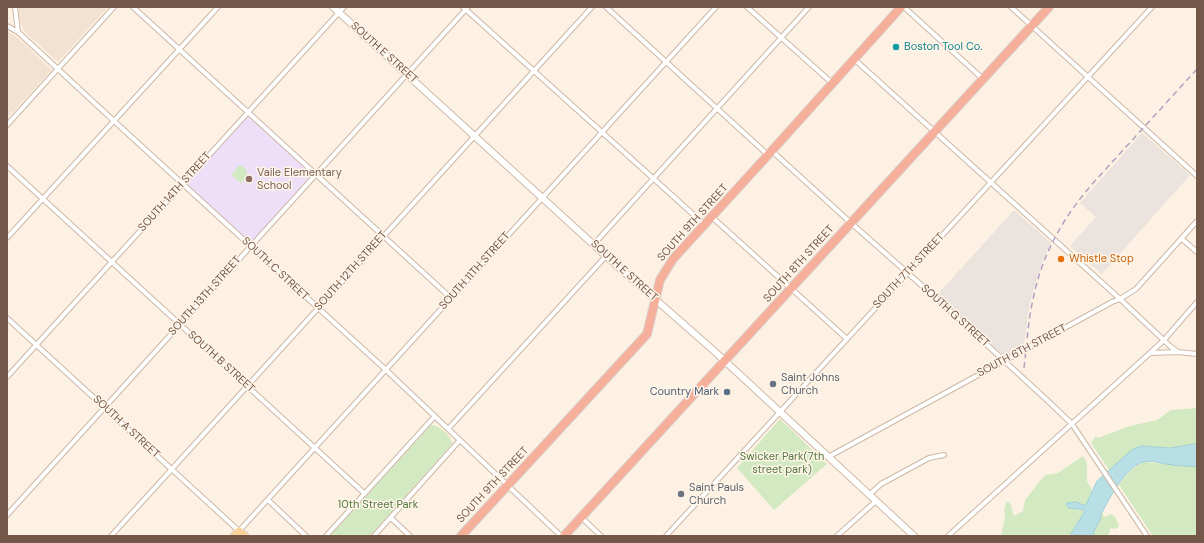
<!DOCTYPE html>
<style>
body{margin:0}
#map{position:relative;width:1204px;height:543px;overflow:hidden;background:#fcf1e2;font-family:"DM Sans",sans-serif}
canvas{display:block}
.frame{position:absolute;inset:0;border:8px solid #735749;pointer-events:none}
</style>
<div id="map">
<canvas width="1204" height="543"></canvas>
<div class="frame"></div>
</div>
<script>
const context = document.querySelector('canvas').getContext('2d');
context.lineJoin = 'round';
function fill(path, color) { context.fillStyle = color; context.fill(path, 'evenodd'); }
function trace(path, color, width, dash) { context.strokeStyle = color; context.lineWidth = width; context.lineCap = dash ? 'butt' : 'round'; context.setLineDash(dash || []); context.stroke(path); }
function label(font, color, halo, rows, align = 'center') {
  context.font = font + ' "DM Sans",sans-serif'; context.lineWidth = 3; context.setLineDash([]); context.textBaseline = 'middle'; context.strokeStyle = halo; context.fillStyle = color; for (const [text, x, y, turn = 0] of rows) {
    context.save(); context.translate(x, y); context.rotate((+turn || 0) * Math.PI / 180); context.textAlign = isNaN(turn) ? turn : align; if (halo) context.strokeText(text, 0, 0); context.fillText(text, 0, 0); context.restore();
  }
}
fill(new Path2D(`
 M18,7H108L58,62L24,31L17,11Z
 M7,31L18,38L52,70L7,118Z`), '#f3e2d1');
fill(new Path2D(`
 M1142,133L1190,175L1102,274L1070,246L1096,217L1080,203Z
 M1014,210L1051,243L1043,260L1036,281L1029,307L1024,345L1004,356L937,295Z`), '#ebe3dd');
fill(new Path2D(`
 M248,112L315,174L250,247L182,184Z`), '#eedff8');
fill(new Path2D(`
 M240,165L246,169L248,176L241,183L231,175Z
 M1197,408V444L1169,448L1147,446L1117,463L1109,470L1091,443L1096,436L1098,438L1130,426L1157,420L1171,410Z
 M780,419L827,464L774,510L737,468Z
 M431,425C439,425 452,436 452,444L370,536H330Z
 M1083,456L1087,463V481L1093,492L1086,505L1080,504L1071,508L1085,511L1070,534L1071,536H1001L1005,518L1004,509L1007,501L1010,503L1014,516L1023,511L1025,500L1045,475L1058,473Z
 M1145,462L1176,465H1187L1197,467V477L1195,479L1197,482V536H1153L1119,485C1126,475 1132,467 1145,462Z
 M1102,513L1105,517L1110,514L1115,517L1119,526L1116,529L1111,528L1108,536H1093L1094,531L1101,518L1100,516Z`), '#d2e9c1');
const water = new Path2D(`
 M1197,444V467C1187,466 1177,466 1166,464C1160,463 1151,460 1144,462C1125,466 1109,500 1100,516L1101,518L1094,531L1093,536H1071V533L1074,529L1085,511C1083,509 1071,508 1069,508L1066,504L1067,503L1077,502L1082,505H1086L1097,481L1117,463L1133,449L1142,446L1169,448Z`);
fill(water, '#b7dfe5');
trace(water, '#9ecfd6', 1);
const street = new Path2D(`
 M15,7L18,32
 M133,7L451,298
 M463,7L705,225
 M606,7L768,155
 M747,7L832,83
 M904,7L983,79
 M1011,7L1197,176
 M7,26L18,32L114,121L386,370L561,536
 M854,59L1120,299L1171,347L1178,352L1197,354
 M7,125L114,7
 M772,151L851,223L936,298L1048,401L1072,424L1147,536
 M7,166L364,493
 M712,217L847,339
 M7,238L218,7
 M1182,239L1197,252
 M594,244L809,7
 M7,318L239,531L716,7
 M1150,353L1178,352
 M7,377L344,7
 M448,429L606,256
 M828,457L1112,302L1120,299L1136,289L1197,221
 M869,495L881,484L929,458L944,455
 M268,500L306,536
 M7,515L468,7
 M581,517L601,536
 M391,518L410,536
 M111,536L592,7
 M326,536L435,416
 M374,536L460,440
 M666,536L1152,7
 M837,536L876,501
 M948,536L1150,353L1164,340L1197,302`);
const secondary = new Path2D(`
 M333,7L606,256L713,350L914,536`);
const primary = new Path2D(`
 M234,536L239,531L245,536`);
const highway = new Path2D(`
 M461,536L647,334L660,280L673,259L768,155L901,7
 M564,536L1049,7`);
trace(street, '#cdb8a9', 6);
trace(secondary, '#d2baa9', 8);
trace(primary, '#dbd3d0', 9);
trace(highway, '#dbd3d0', 10);
trace(street, '#fff', 4);
trace(secondary, '#fff', 6);
trace(primary, '#fad39b', 7);
trace(highway, '#f5af9a', 8);
trace(new Path2D(`
 M1024,368C1027,344 1028,319 1034,295C1043,252 1065,215 1094,182L1197,69`), '#b3a1c4', 1.5, [6, 4]);
for (const [x, y, r, color] of [
 [896,47,4,"#0f9aa8"],
 [249,179,4,"#8d6e63"],
 [1061,259,4,"#e8710a"],
 [773,384,4,"#6b7280"],
 [727,392,4,"#5c6f8a"],
 [681,494,4,"#6b7280"]
]) { const dot = new Path2D(); dot.arc(x, y, r, 0, 2 * Math.PI); context.fillStyle = color; context.fill(dot); trace(dot, '#fff5e8', 1.5); }
label('11px', '#0d838f', '#fff5e8', [
 ["Boston Tool Co.",904,47]
], 'left');
label('11px', '#735749', '#fff5e8', [
 ["SOUTH E STREET",384,53,42],
 ["SOUTH 14TH STREET",175,192,-48],
 ["SOUTH 9TH STREET",693,223,-48],
 ["SOUTH 8TH STREET",799,264,-48],
 ["SOUTH C STREET",275,269,43],
 ["SOUTH 12TH STREET",351,271,-48],
 ["SOUTH 11TH STREET",475,271,-48],
 ["SOUTH E STREET",624,271,42],
 ["SOUTH 7TH STREET",909,271,-47],
 ["SOUTH 13TH STREET",205,296,-48],
 ["SOUTH G STREET",955,316,42],
 ["SOUTH 6TH STREET",1022,351,-28],
 ["SOUTH B STREET",221,362,42],
 ["SOUTH A STREET",126,427,43],
 ["SOUTH 9TH STREET",493,485,-47]
]);
label('11px', '#785e54', '#fff5e8', [
 ["Vaile Elementary",257,173],
 ["School",257,186]
], 'left');
label('11px', '#c56008', '#fff5e8', [
 ["Whistle Stop",1069,259]
], 'left');
label('11px', '#5b616d', '#fff5e8', [
 ["Saint Johns",781,378],
 ["Church",781,391],
 ["Saint Pauls",689,488],
 ["Church",689,501]
], 'left');
label('11px', '#4e5e75', '#fff5e8', [
 ["Country Mark",719,392]
], 'right');
label('11px', '#547842', '#fff5e8', [
 ["Swicker Park(7th",782,457],
 ["street park)",782,470],
 ["10th Street Park",378,505]
]);
</script>
